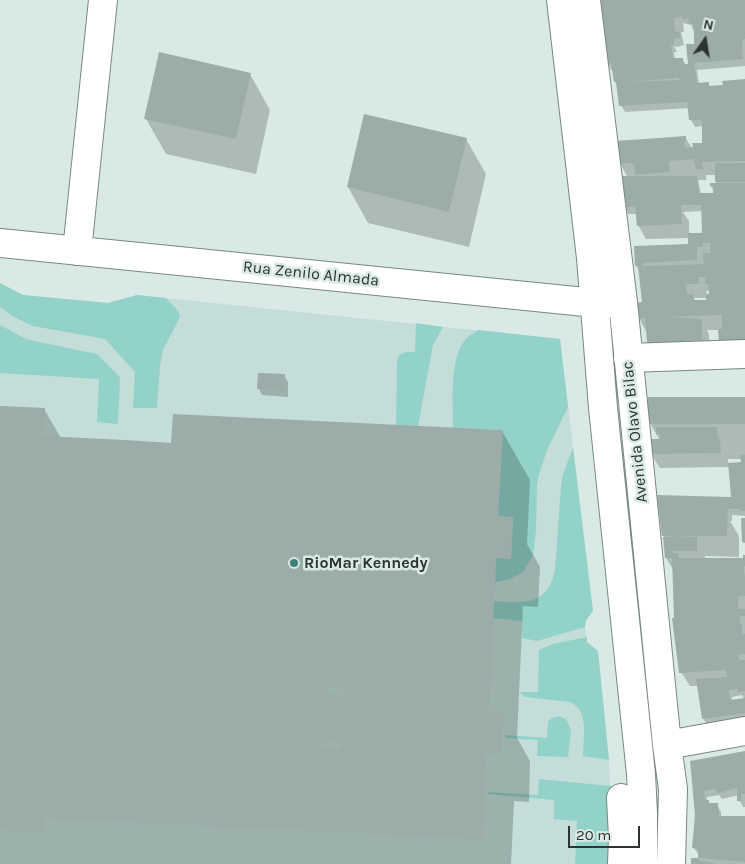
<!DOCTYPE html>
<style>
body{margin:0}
#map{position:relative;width:745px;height:864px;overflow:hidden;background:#d9eae6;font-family:Karla,sans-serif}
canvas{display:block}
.north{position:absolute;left:680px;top:15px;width:50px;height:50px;-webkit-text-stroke:4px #d9eae6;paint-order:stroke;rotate:13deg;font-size:14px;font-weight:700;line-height:20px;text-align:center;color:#2d3332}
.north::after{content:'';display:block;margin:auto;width:18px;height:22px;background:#2d3332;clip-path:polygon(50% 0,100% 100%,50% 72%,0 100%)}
.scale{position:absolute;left:568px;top:826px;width:72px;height:22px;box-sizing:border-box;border:2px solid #2d3332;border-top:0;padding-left:6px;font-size:15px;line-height:18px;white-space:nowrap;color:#2d3332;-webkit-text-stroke:4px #d9eae6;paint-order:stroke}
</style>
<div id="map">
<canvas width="745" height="864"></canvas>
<div class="north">N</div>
<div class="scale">20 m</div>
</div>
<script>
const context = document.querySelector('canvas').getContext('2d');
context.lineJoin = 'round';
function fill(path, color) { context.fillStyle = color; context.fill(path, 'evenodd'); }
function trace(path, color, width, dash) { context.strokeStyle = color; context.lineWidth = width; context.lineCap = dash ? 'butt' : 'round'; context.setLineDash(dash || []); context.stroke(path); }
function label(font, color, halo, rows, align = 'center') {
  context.font = font + ' Karla,sans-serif'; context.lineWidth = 5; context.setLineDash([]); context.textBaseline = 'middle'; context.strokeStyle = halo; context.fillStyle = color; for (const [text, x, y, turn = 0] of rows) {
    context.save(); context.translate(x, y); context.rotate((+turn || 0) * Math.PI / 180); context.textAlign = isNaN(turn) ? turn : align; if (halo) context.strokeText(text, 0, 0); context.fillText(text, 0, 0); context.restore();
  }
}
fill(new Path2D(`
 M0,283L23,295L108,303L137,295L560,339L593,611L586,621L585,627L587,642L598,651L609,760L610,786L615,788L617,864H0Z`), '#c4ddd8');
fill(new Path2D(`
 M0,283L23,295L108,303L137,295L166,298L178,311L180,317L163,350L160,365L157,408H133L135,372L105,339L33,326L14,317L0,307Z
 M416,323L443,327L433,345L418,426L396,425L397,361C399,351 406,352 415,352Z
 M0,325L24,338L34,341L97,354L120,377L118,424L97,422L99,379L0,373Z
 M478,330L560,339L568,407L547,450L539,474L537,486L536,531L533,555L523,572L510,579L495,582L496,558L511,559L513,518L498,516L502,430L453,428C453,403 449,360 465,340C468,336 474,333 478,330Z
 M573,448L593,611L586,620L585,627L537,641L522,638V621L493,618L494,601C525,603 547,606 555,570L561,487L563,474Z
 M587,637V642L598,651L609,760L583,756C583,738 590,711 570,702L525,697L519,692H538L539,650L553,644Z
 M559,716L566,719L571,730L568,757L537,756L538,740L506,738V735L547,738L548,721L552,718Z
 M539,779L610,786L615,788L617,864H575L577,821L554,819V800L488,794V792L538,795Z`), '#93d2c8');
fill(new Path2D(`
 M607,0H739L745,2V66L697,70L699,84L708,83L710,87L724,86L745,80V356L719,330H707L709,335L710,354L656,357L648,343L647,333L639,318L643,304L640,272L636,266L635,247L691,245L690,238L646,239L638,225L637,214H628L625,207L628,178L620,163L685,137L692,148L703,144V126L695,127L691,120L690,108L625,112L621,105L619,89L615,82L613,70H611L608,63ZM683,23L691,25L694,31L696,45L689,65H686L682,59L675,60L674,52H677L674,46L677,47L684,45L681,32H684ZM706,175H716V184L711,186L715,194H701L698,180H706ZM702,211L703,234L689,235V221L683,212ZM710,290V295H707L706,291ZM694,298H707V301L696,302Z
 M250,74L270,110L256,174L166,154L146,119Z
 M466,139L486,174L469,247L368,223L348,187Z
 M284,375L288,382V397L262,395L259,389Z
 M745,398V516L732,515V521H730L739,536V557L705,556V559L744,560L745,557V720L707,725L703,718L698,686H690L681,672L675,619L674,571L666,558L664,535L732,498L729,467L660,468L651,454L660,441L650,423ZM728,459H742V463L728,464ZM742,695L744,699L732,701V697Z
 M0,407L44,409L61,438L173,444L502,431L530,480L527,544L540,567L538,607L523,606L517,738L530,761L529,802L514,801L511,864H0Z
 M745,753V807H743L739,800V795L722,799L719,795L707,797V801L711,805H717L721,812V817L745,818V864H692L699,859V855L694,848L696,815L691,762Z`), '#0003');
fill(new Path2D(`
 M598,0H745V39L742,40L743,59L694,63L697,83L709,82V86L723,85L722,81L745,79V161L702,162L703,169H696L694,159L671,161H669L670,172L635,175L634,164L632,165V163L619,164L616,141L686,136V141H684L685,148L693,147L692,143H702V120H689L687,102L619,106L616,82H614L611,63H606ZM682,16L683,19L688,18L689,24H693L694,35V44H686L688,64H684L683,58H673L671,45H674V39L681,38L679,31L675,32L674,19ZM679,78V80L626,82Z
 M159,52L251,73L236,139L144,119Z
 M364,114L467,138L449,212L347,187Z
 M715,163H745V182H715Z
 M620,176H697L699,193H713L714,186H710V183H745V341L719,343L718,329H722V315L668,317L702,319V340L687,341V344H679V341L647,343L645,318L638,319L637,303L642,302L638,266H635L634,246L688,244V233H702L701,205H681L682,224L637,226L635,207H623ZM703,243H710V253H703L704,264L643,266V263L697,260V247H703ZM699,277H705V284H708L709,294H706V300H694L693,294H687L686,284H699Z
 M258,373L285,374L284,390L257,389Z
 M648,397H745V424H648Z
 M0,406L45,408L43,436L125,440L171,443L173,414L503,430L498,516L513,517L511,559L496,558L489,711L503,712L501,754L486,753L482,839L46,818L45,833L0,830ZM327,688H344L343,695L327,694ZM323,741L341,743V749L323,748Z
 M656,427H717L718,439H720L721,453L650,454V439H660V434H656Z
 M740,455H745V511H741L740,509H728L727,536H677L697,537V551H673V553H678L679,558H743V555H745V566H743L745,577V596H738V609H745V616H740V623L742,624V635L745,634V654L738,655L740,660H745V691L738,692V689L729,690L730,700L745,698V713L702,719L696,679L727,677L726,670L679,673L672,618H674L672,558H665L663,537L675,536H662L657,495L731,497L728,463L741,462Z
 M741,518H745V543L742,542Z
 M745,751V794H741V801H737V788L718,793L714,789L704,791L705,800H709V803H718L719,816H745V862L699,858V860L717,864H691V858H698V849L692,848L695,815L690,761Z`), '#9caca9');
const minor = new Path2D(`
 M561,0L591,258L603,408L641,774L643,813V864
 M586,0L623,302L667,745L673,789L671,864
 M0,243L595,303H611
 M77,251L103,0
 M628,358L745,354
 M667,745L745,731
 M621,798L623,837L622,864`);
trace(minor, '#788784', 30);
trace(minor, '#fff', 28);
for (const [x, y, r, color] of [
 [294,563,5,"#3b8177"]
]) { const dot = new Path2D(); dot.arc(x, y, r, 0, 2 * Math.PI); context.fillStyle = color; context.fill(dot); trace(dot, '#d9eae6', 2); }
label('16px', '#2d3332', '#d9eae6', [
 ["Rua Zenilo Almada",311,274,6],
 ["Avenida Olavo Bilac",635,432,-96]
]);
label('bold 16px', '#2d3332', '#d9eae6', [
 ["RioMar Kennedy",304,563]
], 'left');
</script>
